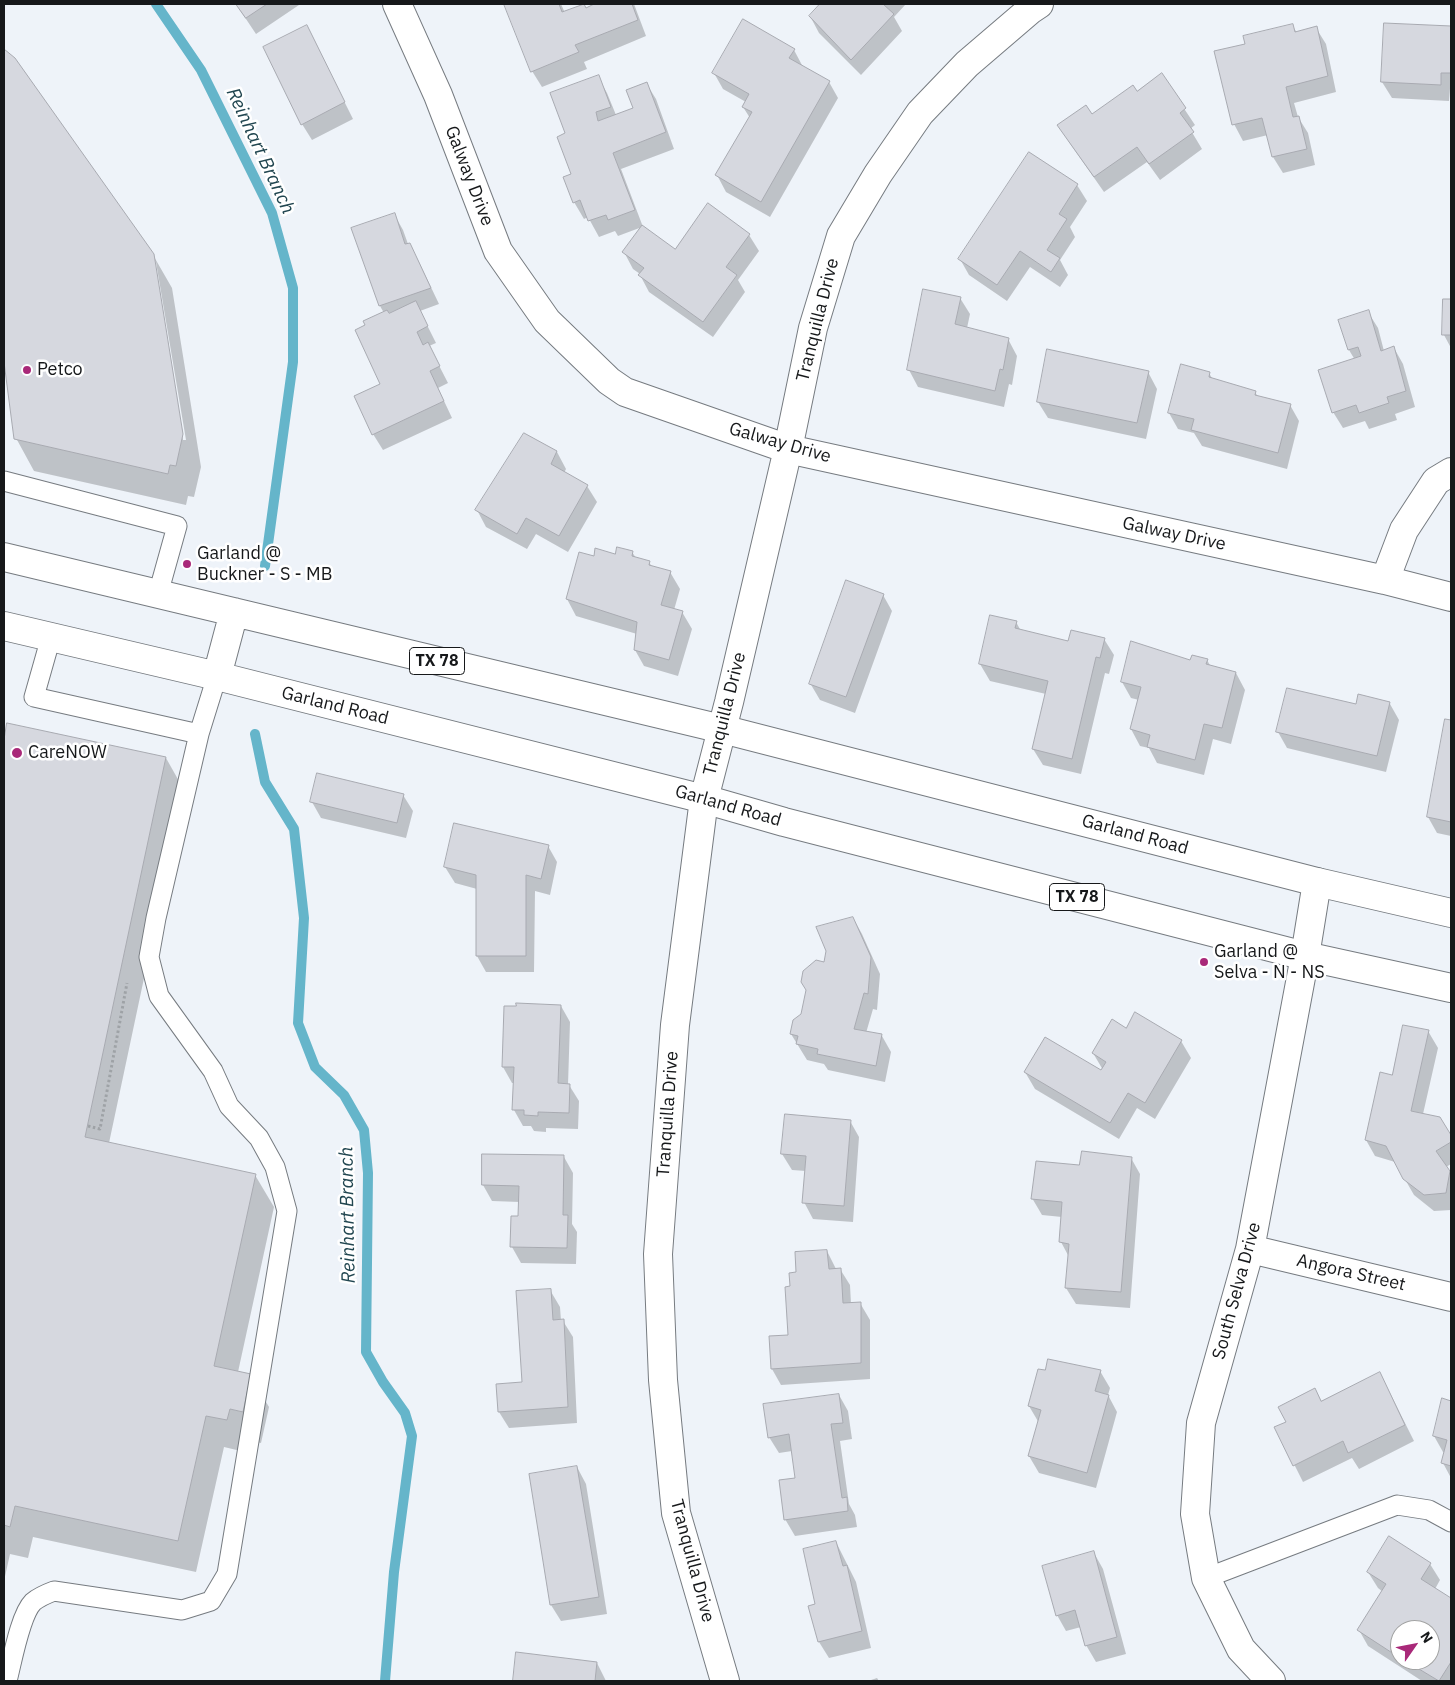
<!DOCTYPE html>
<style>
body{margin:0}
#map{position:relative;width:1455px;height:1685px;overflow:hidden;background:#eef3f9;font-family:"IBM Plex Sans",sans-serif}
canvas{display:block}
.frame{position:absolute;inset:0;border:5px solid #16181a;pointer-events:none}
.north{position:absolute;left:1390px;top:1620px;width:50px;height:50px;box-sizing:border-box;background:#fff;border:1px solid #a2a3a3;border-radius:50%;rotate:57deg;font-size:14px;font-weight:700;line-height:20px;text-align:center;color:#16181a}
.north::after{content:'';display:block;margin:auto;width:18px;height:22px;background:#a92979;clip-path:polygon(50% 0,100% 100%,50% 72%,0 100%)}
</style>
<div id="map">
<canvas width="1455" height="1685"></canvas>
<div class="frame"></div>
<div class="north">N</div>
</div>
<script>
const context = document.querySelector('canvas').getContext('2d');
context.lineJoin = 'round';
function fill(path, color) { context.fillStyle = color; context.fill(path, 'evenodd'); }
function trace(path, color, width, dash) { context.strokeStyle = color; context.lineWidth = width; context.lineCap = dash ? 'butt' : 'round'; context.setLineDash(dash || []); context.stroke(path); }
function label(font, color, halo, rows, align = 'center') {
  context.font = font + ' "IBM Plex Sans",sans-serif'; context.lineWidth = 5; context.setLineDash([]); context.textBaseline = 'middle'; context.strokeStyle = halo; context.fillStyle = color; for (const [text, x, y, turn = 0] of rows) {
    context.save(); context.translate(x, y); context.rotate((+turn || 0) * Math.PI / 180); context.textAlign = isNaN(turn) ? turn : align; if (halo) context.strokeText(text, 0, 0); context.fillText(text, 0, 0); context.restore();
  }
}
fill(new Path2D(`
 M236,4H298L299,5L256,34Z
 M505,4H561L565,13L586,9L596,4H634L646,36L584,62L587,69L542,87L532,71Z
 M822,4L829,5L830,4H906L894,17L902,31L861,75L819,33L810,16Z
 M1385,24L1451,28V89H1450L1449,101L1392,98L1382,82Z
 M1292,25L1297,33L1316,28L1326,44L1336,92L1294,103L1298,117L1308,133L1315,165L1283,173L1273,157L1268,135L1243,141L1234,124L1246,45Z
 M315,43L353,119L312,140L302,124Z
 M4,50L14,59L153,255L172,288L201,467L194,497L188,496L186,505L34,471L16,438L4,353ZM153,259L156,262L186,440H183Z
 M794,50L803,67L829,82L838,98L770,217L726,192L717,175L750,118L743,107L746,102L723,89L714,73Z
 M1161,74L1195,125L1190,129L1202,149L1160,180L1147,162L1104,192L1069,142L1059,125L1092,115L1136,92Z
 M598,77L607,93L616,115L634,108L646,83L656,99L674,149L621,169L643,227L676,251L749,235L759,251L738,280L745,292L713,337L649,292L640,275V274L633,269L624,252L642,227L618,236L615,231L599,237L588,217L584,219L574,202L567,134Z
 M1030,153L1077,185L1087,201L1070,227L1075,237L1060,260L1068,275L1060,287L1030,267L1007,301L969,275L960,259Z
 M394,214L403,230L408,244L418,260L439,304L420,311L436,343L429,346L448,383L438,388L452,418L383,450L373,434L382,384L367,326L384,313L380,306L352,229Z
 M960,298L970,314L967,328L1008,339L1017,356L1012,385L1009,384L1004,407L918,387L909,370Z
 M1444,300H1451V348L1444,335Z
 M1368,312L1378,328L1384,351L1394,348L1403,364L1415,407L1395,414L1397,420L1369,429L1365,421L1343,428L1333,412L1355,360L1349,350L1340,321Z
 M1148,372L1157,389L1146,439L1048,418L1038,402Z
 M1209,373L1213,380L1255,392L1258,397L1290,405L1299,421L1287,469L1202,446L1194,433L1178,429L1169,413Z
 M524,434L557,452L566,469L564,473L587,486L597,502L568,552L536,534L527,549L486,527L477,510Z
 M632,552L636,558L649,562L652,567L670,572L680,589L674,610L682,612L692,629L678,676L644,666L635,650L637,634L576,616L567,599L594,557Z
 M883,595L892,611L855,713L820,700L810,683Z
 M1016,622L1021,631L1069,643L1104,639L1114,655L1109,674L1105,673L1081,774L1043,765L1033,749L1046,694L990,681L980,664Z
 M1207,660L1211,667L1236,673L1245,690L1231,744L1213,739L1204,775L1157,763L1149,748L1140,746L1131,729L1139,700L1131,698L1122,682L1191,662Z
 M1390,704L1399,720L1386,772L1287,748L1278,732Z
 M1446,720L1451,721V836L1437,833L1428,817Z
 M8,724L166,758L184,790L109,1143L255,1175L274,1207L238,1372L250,1375L269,1407L261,1443L248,1440L245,1452L224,1447L196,1572L33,1537L28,1558L10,1554L4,1581V747Z
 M403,795L413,811L406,838L321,818L312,802Z
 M548,846L557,862L550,895L535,891L534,972H486L477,956V889L455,883L445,867Z
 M853,918L862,934L880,974L877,1010L873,1009L866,1033L882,1036L891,1052L885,1082L828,1070L824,1064L807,1060L791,1034L802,1015L825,963Z
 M561,1006L570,1022L568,1085H569L579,1101L578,1129L546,1128V1132L534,1131L531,1126H523L514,1110V1083H512L503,1067Z
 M1135,1014L1181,1041L1191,1058L1155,1119L1137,1108L1119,1139L1035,1089L1025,1072H1101L1103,1070L1093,1053L1126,1029Z
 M1428,1031L1438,1048L1423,1114L1439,1118L1451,1137V1164L1446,1167L1451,1176V1210L1434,1211L1414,1195L1395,1162L1375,1156L1366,1140L1393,1076Z
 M850,1121L859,1137L853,1222L813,1219L804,1202L806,1171L792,1170L782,1154Z
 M564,1157L573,1173L572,1224L577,1232L576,1264L521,1263L512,1247L520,1217V1202L492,1201L483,1185Z
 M1131,1158L1140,1174L1130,1308L1076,1304L1066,1288L1069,1257L1061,1242L1062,1217L1042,1215L1032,1198L1080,1166Z
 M827,1251L836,1269H840L850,1285L851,1304L860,1303L870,1320V1379L781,1385L772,1369L770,1338L789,1336L792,1288L797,1273Z
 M550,1290L560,1307L561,1321H563L573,1337L577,1423L509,1428L499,1412L498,1385L523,1383Z
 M1100,1371L1110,1388L1108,1395L1117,1412L1096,1488L1039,1473L1029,1456L1039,1423L1029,1406Z
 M1380,1373L1414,1441L1359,1469L1352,1458L1303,1482L1276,1428L1287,1422L1315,1389L1322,1402Z
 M839,1395L848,1411L852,1439L840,1441L849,1504L855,1515L857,1527L795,1536L785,1519L796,1479L792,1451L779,1453L769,1437Z
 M1443,1400L1451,1402V1478L1443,1463L1445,1453L1443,1452L1434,1436Z
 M577,1467L586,1484L607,1614L561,1621L551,1605L530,1475Z
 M1390,1538L1430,1564L1440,1580L1435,1589L1451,1600V1681H1422L1368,1646L1359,1630L1383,1592L1378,1588L1368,1572ZM1400,1630H1430V1660H1400Z
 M836,1542L856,1582L871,1648L829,1658L819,1642L810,1607L816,1605Z
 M1094,1553L1103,1569L1126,1654L1096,1662L1086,1645L1081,1627L1066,1631L1057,1615Z
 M517,1654L597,1663L606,1681H514Z
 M877,1678L879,1681H868Z`), '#0003');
trace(new Path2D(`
 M156,4L201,70L272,213L293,288V362L265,566
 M255,734L265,782L294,829L304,918L298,1023L315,1067L344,1095L364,1130L368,1173L366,1352L383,1382L405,1413L412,1436L394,1572L385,1681`), '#65b5ca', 10);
const building = new Path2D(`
 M236,4H267L246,18Z
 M504,4H559L562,12L584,4L586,8L594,4H632L638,20L575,45L579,52L531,72Z
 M820,4H883L894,14L851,60L809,16Z
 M743,19L795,49L789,58L830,81L761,202L715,175L752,112L742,107L749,94L712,73Z
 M1384,23L1451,26V73H1441V85L1381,82Z
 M1293,24L1295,32L1317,26L1328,76L1286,87L1293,117L1299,116L1307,149L1272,157L1262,118L1232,125L1214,51L1245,44L1243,36Z
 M307,25L345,102L301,125L263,47Z
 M4,49L15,58L154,254L183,434L176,466L170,465L168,474L14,439L4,362Z
 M1162,73L1186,108L1180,113L1194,132L1149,164L1137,147L1094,177L1057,125L1086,105L1092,114L1133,85L1137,91Z
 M599,75L611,107L596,112L598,121L633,108L626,90L647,82L666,132L613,153L635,210L608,220L606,215L588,221L580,200L573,203L563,177L571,174L557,137L565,133L550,93Z
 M1029,152L1078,184L1059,214L1067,219L1047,250L1060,258L1051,272L1020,251L997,285L958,259Z
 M708,203L750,234L726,267L737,275L703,322L638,275L644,268L622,252L642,225L675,249Z
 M395,213L405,244L410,243L431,288L379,306L351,228Z
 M923,289L961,297L955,324L1009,338L1003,370L1000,369L995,391L907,370Z
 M1443,299H1451V335H1442Z
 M416,301L428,326L417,332L423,345L428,342L440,366L430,371L444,401L372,435L354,396L380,384L355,330L365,325L363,321L387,310L389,313Z
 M1369,310L1381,351L1394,346L1406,391L1387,397L1389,403L1359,413L1356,405L1332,413L1318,370L1361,356L1358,347L1348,350L1338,320Z
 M1047,349L1149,371L1137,423L1037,402Z
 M1181,364L1210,372L1209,377L1256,391L1255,395L1291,404L1278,453L1191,430L1194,419L1168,413Z
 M524,433L557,451L551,464L588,485L559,536L526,518L517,534L475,510Z
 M617,547L633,551L632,556L650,561L649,565L671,571L661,605L683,611L669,660L634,650L637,622L566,599L579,552L594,556L595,548L615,554Z
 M846,580L884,594L846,697L809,684Z
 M990,615L1017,621L1015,628L1068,641L1071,630L1105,638L1100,658L1096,657L1072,759L1032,749L1048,681L979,664Z
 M1131,641L1190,660L1192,655L1208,659L1206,664L1236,672L1222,728L1204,724L1195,760L1147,747L1150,735L1130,729L1141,687L1121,682Z
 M1287,688L1356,704L1358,694L1390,702L1377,756L1276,732Z
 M1445,719L1451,720V822L1427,817Z
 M7,723L166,757L85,1137L256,1174L214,1366L251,1374L243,1412L230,1409L227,1420L206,1416L178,1541L15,1506L10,1527L4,1525V740Z
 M317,773L404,794L397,823L310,802Z
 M454,823L549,845L541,879L526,875V956H476V875L444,867Z
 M853,917L871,957L868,994L864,993L854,1029L882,1034L876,1066L817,1054L818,1049L796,1044L798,1036L790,1034L793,1020L801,1014L806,990L801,982L803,971L816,960L824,962L826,951L816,927Z
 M516,1003L561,1005L558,1083L570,1084L569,1113L538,1112V1116L524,1115V1110H512L514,1067H502L504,1006H516Z
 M1135,1012L1182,1040L1145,1103L1128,1093L1110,1123L1024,1072L1045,1037L1101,1070L1106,1062L1092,1053L1112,1019L1126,1028Z
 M1403,1025L1429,1030L1411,1111L1440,1117L1451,1135V1142L1436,1151L1450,1171L1446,1193L1424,1195L1403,1179L1386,1146L1365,1140L1380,1072L1392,1075Z
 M785,1114L851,1120L844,1206L802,1203L806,1156L781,1154Z
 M1082,1151L1132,1157L1121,1292L1065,1288L1069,1244L1059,1242L1062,1202L1031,1199L1036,1161L1079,1165Z
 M482,1154L564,1155L563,1215H568L567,1248L510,1247L511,1216H518L519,1186L482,1185Z
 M827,1250L829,1269L841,1268L843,1303L861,1302V1363L771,1369L769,1336L788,1335L785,1287L790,1286L789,1273L796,1272L795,1252Z
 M551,1289L553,1320L564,1319L568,1407L498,1412L496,1384L522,1382L516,1291Z
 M1048,1359L1101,1370L1095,1391L1109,1395L1087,1473L1028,1456L1041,1410L1028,1406L1038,1369L1045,1370Z
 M1380,1372L1405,1425L1348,1453L1343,1441L1293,1466L1274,1427L1286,1422L1278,1407L1315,1388L1321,1401Z
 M839,1394L843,1423L831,1424L842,1498L847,1497L848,1511L784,1520L779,1480L795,1478L789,1434L768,1438L763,1404Z
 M1442,1398L1451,1401V1466L1441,1463L1447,1440L1433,1436Z
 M577,1466L599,1597L550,1605L529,1474Z
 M1389,1536L1431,1563L1421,1579L1451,1598V1662L1439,1681L1404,1660H1430V1630H1400V1658L1357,1630L1386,1584L1367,1572Z
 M836,1541L843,1566L847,1565L862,1631L818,1642L808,1606L815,1604L803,1549Z
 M1094,1551L1117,1637L1085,1646L1075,1610L1056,1616L1042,1566Z
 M516,1652L597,1662L595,1681H513Z`);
fill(building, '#d6d8df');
trace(building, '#a8aab1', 1);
const service = new Path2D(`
 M4,481L177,526L158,594
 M51,637L34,697L199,734
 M1206,1578L1397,1505L1429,1510L1451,1522
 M7,1681C12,1662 20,1615 33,1602C39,1597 46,1594 54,1591L182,1610L211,1601L227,1574L287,1211L275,1167L259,1138L229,1106L213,1071L159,996L149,957L156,918L199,734L217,676`);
const minor = new Path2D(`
 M397,4L438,95L498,251L547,321L609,381L625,392L788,449L1385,580L1451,597
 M1385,580L1404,530L1436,481L1451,472
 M1250,1249L1451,1297
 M725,1681L676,1513L663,1380L658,1254L675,1025L704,799L729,702L788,449L813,328L841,236L878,174L920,113L967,64L1030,10L1039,4
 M1271,1681L1241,1649L1206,1578L1195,1514L1201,1423L1250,1249L1305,956L1317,882`);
const primary = new Path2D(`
 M4,557L722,729L1317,882L1451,913
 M4,626L217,676L704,799L784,822L1305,956L1451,988
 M217,676L234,612`);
trace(service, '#767b80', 21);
trace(minor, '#767b80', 30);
trace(primary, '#767b80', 30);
trace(new Path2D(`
 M88,1126L100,1129L127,983`), '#9ea2a6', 3, [2.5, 2.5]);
trace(service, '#fff', 19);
trace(minor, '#fff', 28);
trace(primary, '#fff', 28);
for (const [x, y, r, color] of [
 [27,370,5,"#a92979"],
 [187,564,5,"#a92979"],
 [17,753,6,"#a92979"],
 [1204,962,5,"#a92979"]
]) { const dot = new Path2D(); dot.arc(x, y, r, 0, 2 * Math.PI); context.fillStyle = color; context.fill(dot); trace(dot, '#fff', 2); }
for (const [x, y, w] of [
 [437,661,55],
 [1077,897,55]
]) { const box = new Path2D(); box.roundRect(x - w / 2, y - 13.5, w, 27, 4); context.fillStyle = '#fff'; context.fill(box); trace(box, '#16181a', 1); }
label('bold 16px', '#16181a', null, [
 ["TX 78",437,661],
 ["TX 78",1077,897]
]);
label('18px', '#16181a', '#fff', [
 ["Galway Drive",469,176,69],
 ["Tranquilla Drive",818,320,-76],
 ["Galway Drive",780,443,16],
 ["Galway Drive",1174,534,12],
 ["Garland Road",335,706,14],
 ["Tranquilla Drive",725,714,-76],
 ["Garland Road",728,806,16],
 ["Garland Road",1135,835,15],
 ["Tranquilla Drive",668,1114,-86],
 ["Angora Street",1351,1273,13],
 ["South Selva Drive",1237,1291,-75],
 ["Tranquilla Drive",692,1561,75]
]);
label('18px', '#16181a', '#fff', [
 ["Petco",37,370],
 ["Garland @",197,554],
 ["Buckner - S - MB",197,575],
 ["CareNOW",28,753],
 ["Garland @",1214,952],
 ["Selva - N - NS",1214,973]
], 'left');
label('italic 19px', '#214650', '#fff', [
 ["Reinhart Branch",260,151,65],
 ["Reinhart Branch",348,1215,-91]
]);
</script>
